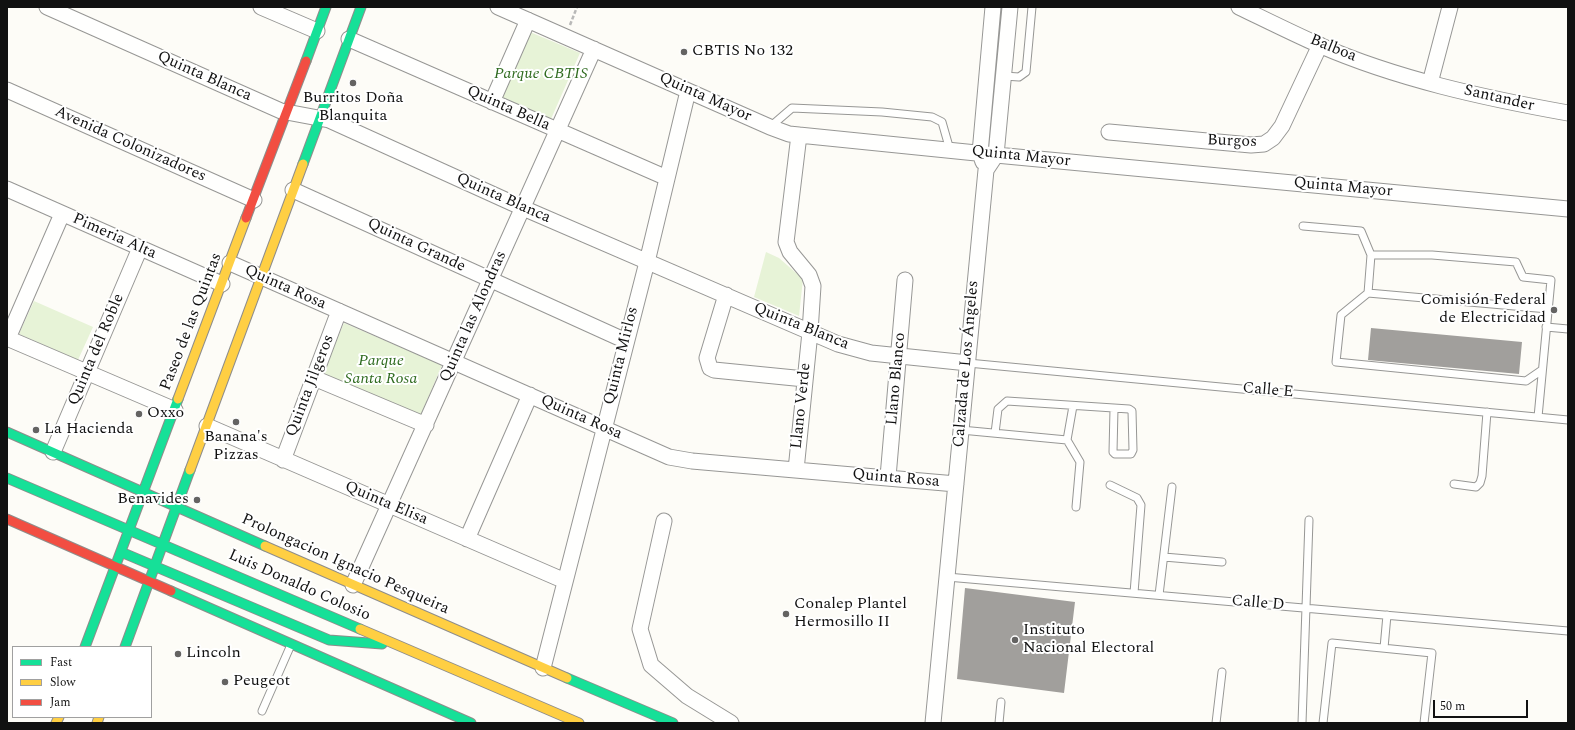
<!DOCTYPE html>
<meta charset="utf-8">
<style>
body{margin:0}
#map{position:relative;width:1575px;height:730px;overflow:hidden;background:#fdfcf7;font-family:Spectral,serif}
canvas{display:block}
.frame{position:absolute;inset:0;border:8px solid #111;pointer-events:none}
.legend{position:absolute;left:12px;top:646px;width:140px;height:72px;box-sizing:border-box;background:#fff;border:1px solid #a0a0a0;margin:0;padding:5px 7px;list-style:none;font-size:12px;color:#111}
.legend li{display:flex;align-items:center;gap:8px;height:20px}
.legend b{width:20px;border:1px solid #a0a0a0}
.scale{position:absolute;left:1433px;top:700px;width:95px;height:18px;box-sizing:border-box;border:2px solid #111;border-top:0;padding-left:5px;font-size:12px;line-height:14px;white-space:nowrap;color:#111;-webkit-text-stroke:3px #fff;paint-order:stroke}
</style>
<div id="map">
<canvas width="1575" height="730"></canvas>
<div class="frame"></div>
<ul class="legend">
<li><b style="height:5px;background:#16e098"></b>Fast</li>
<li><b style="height:5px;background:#ffcf43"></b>Slow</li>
<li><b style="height:5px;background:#f24e42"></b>Jam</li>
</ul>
<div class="scale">50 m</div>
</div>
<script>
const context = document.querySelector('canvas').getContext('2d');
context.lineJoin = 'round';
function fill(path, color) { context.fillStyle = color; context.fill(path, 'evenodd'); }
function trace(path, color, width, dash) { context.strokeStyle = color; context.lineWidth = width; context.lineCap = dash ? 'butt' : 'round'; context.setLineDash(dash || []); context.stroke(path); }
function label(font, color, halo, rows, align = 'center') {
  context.font = font + ' Spectral,serif'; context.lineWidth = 4; context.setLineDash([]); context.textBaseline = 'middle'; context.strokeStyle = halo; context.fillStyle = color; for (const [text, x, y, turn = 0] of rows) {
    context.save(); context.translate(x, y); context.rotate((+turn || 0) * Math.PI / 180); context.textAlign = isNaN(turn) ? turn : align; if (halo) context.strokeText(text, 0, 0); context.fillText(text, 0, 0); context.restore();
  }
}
fill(new Path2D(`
 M530,32L580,53L551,119L502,97Z
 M766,252L779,258L803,279L799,316L754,297Z
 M34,301L93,327L78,360L19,334Z
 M344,323L442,365L419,419L321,376Z`), '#e7f3d7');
fill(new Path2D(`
 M1371,328L1522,342L1519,374L1368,360Z
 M965,588L1075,602L1064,693L957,679Z`), '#a19f9c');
const lane = new Path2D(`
 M1004,76L1019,77L1026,72L1032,7
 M770,127L792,108L882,112L932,117L942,122L950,150
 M1303,226L1361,231L1371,255L1368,293L1548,309
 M1371,255H1432L1516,262L1523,277L1551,280L1538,417
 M1368,293L1341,315L1336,362L1526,381L1542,370
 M1546,327L1568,329
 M968,363L1568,420
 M961,430L1067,440L1080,462L1076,507
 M995,433L998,409L1007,401L1129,409L1132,411L1133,450L1131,454H1115L1113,452L1114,409
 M1067,440L1073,406
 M1454,484L1476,487L1480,483L1482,476L1487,412
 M1110,485L1137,498L1141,505L1134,593
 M1164,557L1222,562
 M947,577L1568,631
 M1159,595L1172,487
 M1384,648L1387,615
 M262,711L290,647
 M999,723L1001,702
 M1216,723L1222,672
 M1302,723L1309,520
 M1323,723L1332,643L1432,653L1424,723`);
const street = new Path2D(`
 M47,7L281,111L329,120L523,208L838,344L871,353L968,363
 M261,7L317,31
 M498,7L770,127L789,134L996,155L1568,209
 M1239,7C1266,20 1292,33 1319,45C1397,79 1484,98 1568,113
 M349,39L667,178
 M1430,83L1450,7
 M7,90L254,200
 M492,102L528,20
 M1109,132L1251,145L1264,144L1273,138L1282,126L1320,45
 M983,162L980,153L993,7
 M7,189L222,284
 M293,190L626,341
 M230,263L669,457L692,461L956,484
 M726,295L707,358L710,368L714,370L805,379
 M7,338L175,410
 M8,338L62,214
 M314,378L426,425
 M207,426L565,581
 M53,452L140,248
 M283,460L339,311
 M796,470L810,332L813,286L809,275L790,252L786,242L799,135
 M888,477L905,280
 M664,521L640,629L651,665L687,696L731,723
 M467,539L530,395
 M353,585L594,49
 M543,668L647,262L688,91
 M933,723L986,170L996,155L1010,7`);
const fast = new Path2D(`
 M306,61L326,7
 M303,164L361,7
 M7,432L265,546
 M7,478L360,629
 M121,552L329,640L382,644
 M171,591L471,723
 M85,647L178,399
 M125,647L190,470
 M567,678L673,723`);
const slow = new Path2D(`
 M178,399L246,218
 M190,470L303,164
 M265,546L567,678
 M360,629L579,723
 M56,723L59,717
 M97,723L99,717`);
const jam = new Path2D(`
 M246,218L306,61
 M7,519L171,591`);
trace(lane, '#979795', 9);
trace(street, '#979795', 17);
trace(fast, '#8e8d8b', 11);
trace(slow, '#8e8d8b', 11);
trace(jam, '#8e8d8b', 11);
trace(new Path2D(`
 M570,25L577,7`), '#b9b9b8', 2.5, [4, 2]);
trace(lane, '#fffffe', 7);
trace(street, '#fffffe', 15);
trace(fast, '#16e098', 9);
trace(slow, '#ffcf43', 9);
trace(jam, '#f24e42', 9);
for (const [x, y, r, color] of [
 [684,52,4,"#646362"],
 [353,83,4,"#646362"],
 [1554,310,4,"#646362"],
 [139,414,4,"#646362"],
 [236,422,4,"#646362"],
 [36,430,4,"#646362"],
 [197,500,4,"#646362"],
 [786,614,4,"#646362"],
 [1015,640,4,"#646362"],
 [178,654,4,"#646362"],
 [225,682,4,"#646362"]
]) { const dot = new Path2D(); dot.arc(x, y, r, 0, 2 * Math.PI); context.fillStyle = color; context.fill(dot); trace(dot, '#fff', 1.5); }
label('16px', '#111', '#fff', [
 ["Balboa",1333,49,22],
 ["Quinta Blanca",204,77,24],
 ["Quinta Mayor",705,98,24],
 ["Santander",1499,99,13],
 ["Quinta Bella",508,109,24],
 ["Burgos",1232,142,2],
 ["Avenida Colonizadores",130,145,24],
 ["Quinta Mayor",1021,157,6],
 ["Quinta Mayor",1343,188,5],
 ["Quinta Blanca",503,199,24],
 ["Pimeria Alta",114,237,24],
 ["Quinta Grande",416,246,25],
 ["Quinta Rosa",285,288,24],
 ["Quinta las Alondras",474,317,-66],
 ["Paseo de las Quintas",192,322,-69],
 ["Quinta Blanca",801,327,22],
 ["Quinta del Roble",97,350,-67],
 ["Quinta Mirlos",622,356,-76],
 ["Calzada de Los Ángeles",967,364,-85],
 ["Llano Blanco",897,379,-85],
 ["Quinta Jilgeros",311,386,-69],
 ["Calle E",1268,391,5],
 ["Llano Verde",802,406,-84],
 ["Quinta Rosa",581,418,24],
 ["Quinta Rosa",896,479,5],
 ["Quinta Elisa",386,504,23],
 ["Prolongacion Ignacio Pesqueira",345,565,24],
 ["Luis Donaldo Colosio",299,586,24],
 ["Calle D",1258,604,5]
]);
label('16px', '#111', '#fff', [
 ["CBTIS No 132",692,52],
 ["Burritos Doña",353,99,"center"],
 ["Blanquita",353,117,"center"],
 ["Comisión Federal",1546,301,"right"],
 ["de Electricidad",1546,319,"right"],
 ["Oxxo",147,414],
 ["La Hacienda",44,430],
 ["Banana's",236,438,"center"],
 ["Pizzas",236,456,"center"],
 ["Benavides",189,500,"right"],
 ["Conalep Plantel",794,605],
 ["Hermosillo II",794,623],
 ["Instituto",1023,631],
 ["Nacional Electoral",1023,649],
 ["Lincoln",186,654],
 ["Peugeot",233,682]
], 'left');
label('italic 16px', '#2f6b1f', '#fff', [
 ["Parque CBTIS",541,75],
 ["Parque",381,362],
 ["Santa Rosa",381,380]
]);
</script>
